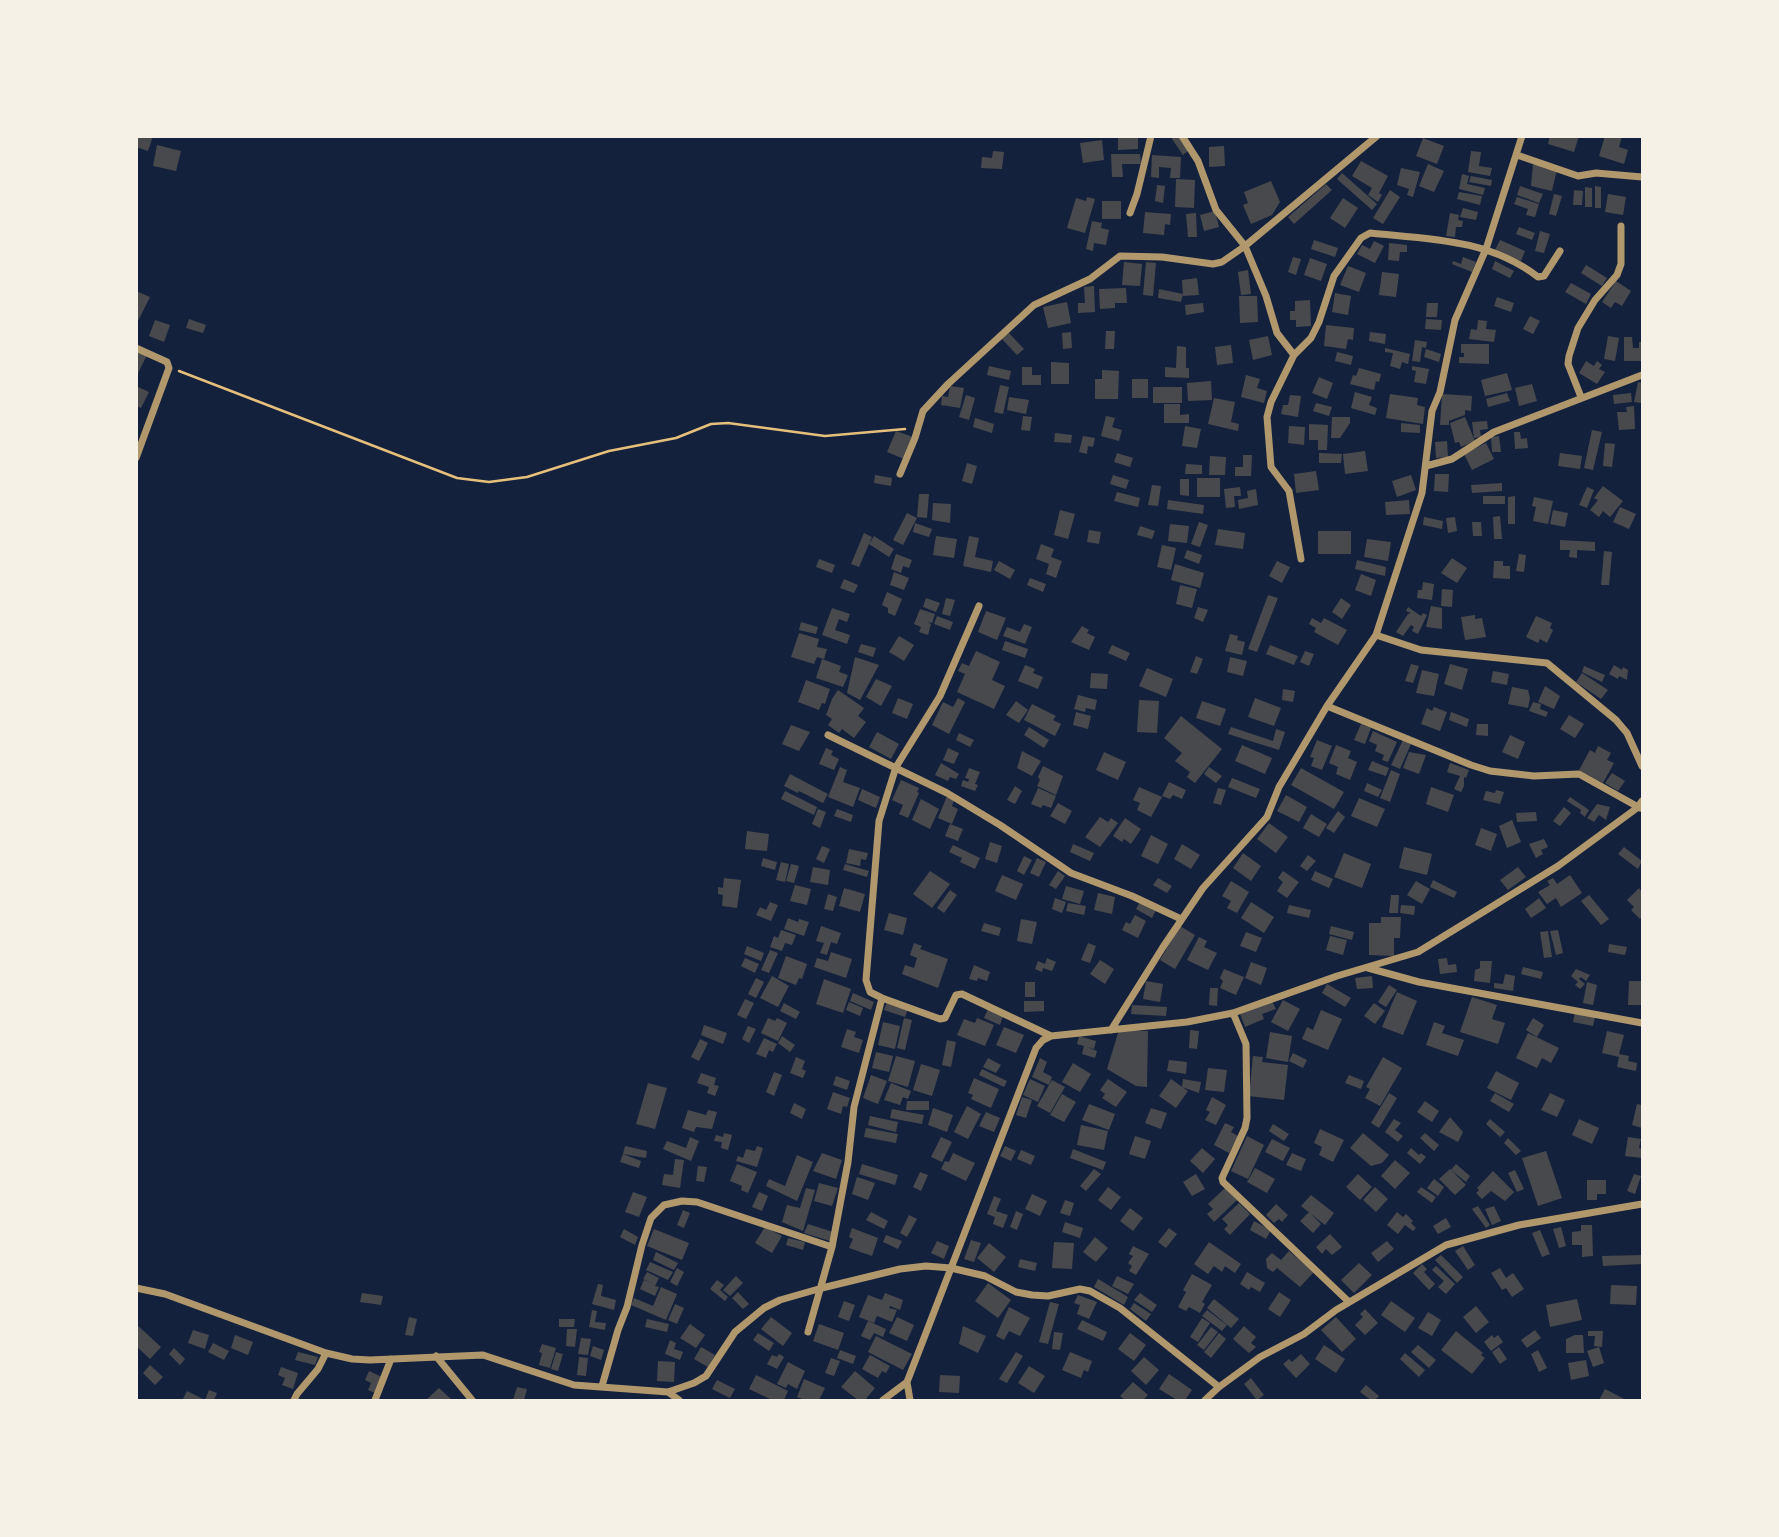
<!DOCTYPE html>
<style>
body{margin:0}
#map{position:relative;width:1779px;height:1537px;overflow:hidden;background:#14213d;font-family:"Asap Condensed",sans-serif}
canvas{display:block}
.frame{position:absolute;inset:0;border:138px solid #f6f1e7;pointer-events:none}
</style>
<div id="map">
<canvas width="1779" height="1537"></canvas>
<div class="frame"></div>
</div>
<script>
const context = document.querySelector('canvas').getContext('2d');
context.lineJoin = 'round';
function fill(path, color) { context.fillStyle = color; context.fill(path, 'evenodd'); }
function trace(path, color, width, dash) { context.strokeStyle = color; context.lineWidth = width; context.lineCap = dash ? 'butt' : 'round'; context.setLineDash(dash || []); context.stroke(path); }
fill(new Path2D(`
 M136,136H153L148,151L136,147Z
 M1118,136H1138V149L1118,150Z
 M1170,136H1180L1189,150L1183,155Z
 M1550,136H1579L1574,152L1548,144Z
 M1605,136H1622L1619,147L1628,150L1624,164L1599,156Z
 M1423,138L1444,146L1437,164L1416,156Z
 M1102,140L1104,160L1083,163L1080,143Z
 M157,145L181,151L176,171L153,166Z
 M1224,146L1225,166L1209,167V147Z
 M993,151L1004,152L1002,169L981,168L982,157L992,158Z
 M1471,151L1481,152L1479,166L1492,168L1490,176L1468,172Z
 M1111,154H1140L1141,164H1122L1123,177H1112Z
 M1152,155L1181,157L1180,178H1170L1171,168L1159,167V178L1151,177Z
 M1361,161L1388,176L1379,193L1382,195L1378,202L1368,195L1372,188L1352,176Z
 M1428,164L1444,171L1434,192L1419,186Z
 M1533,164L1557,169L1552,191L1531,186Z
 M1401,168L1420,172L1413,197L1407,195L1409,189L1397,185Z
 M1342,173L1377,204L1372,210L1337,179Z
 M1462,174L1469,176L1467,184L1485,188L1483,195L1459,189Z
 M1471,176L1492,180L1491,186L1469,182Z
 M1176,179L1195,180L1194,208L1175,207Z
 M1271,181L1280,202L1272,215L1251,224L1243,205L1248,203L1244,192Z
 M1326,184L1332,190L1294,224L1288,217Z
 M1157,185L1165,186L1163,203L1155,201Z
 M1520,186L1543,194L1539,203L1517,195Z
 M1595,186L1601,187V208H1595Z
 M1585,187L1592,188V207H1585Z
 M1390,190L1400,197L1383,224L1373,218Z
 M1574,190L1583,191L1582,205H1573Z
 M1459,192L1482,196L1480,205L1457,199Z
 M1554,194L1562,196L1556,216L1549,214Z
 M1608,194L1626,197L1623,215L1605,212Z
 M1087,197L1095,199L1085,233L1067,228L1076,198L1086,201Z
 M1517,197L1539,204L1535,217L1526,215L1528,209L1514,204Z
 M1343,198L1358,208L1345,228L1330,218Z
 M1102,201H1121V219H1102Z
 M1463,208L1478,212L1476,220L1460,217Z
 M1215,211L1219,227L1204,231L1200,215Z
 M1145,212L1171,214L1170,225L1165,224L1164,235L1143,233Z
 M1196,213L1197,237H1188L1186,214Z
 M1450,213L1459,215L1458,220L1463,221L1462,227H1456L1455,237L1446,236Z
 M1092,221L1102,223L1101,228L1109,230L1106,245L1094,243L1093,251L1086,249Z
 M1519,227L1535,233L1532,240L1516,234Z
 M1540,231L1550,234L1544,253L1535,251Z
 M1314,240L1338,248L1335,257L1311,249Z
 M1500,240L1525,251L1521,261L1495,250Z
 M1374,241L1384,246L1375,263L1357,254L1362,245L1370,249Z
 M1389,243L1407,245V252H1400L1399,261L1388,260Z
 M1293,257L1301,259L1296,275L1288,272Z
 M1463,257L1476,262L1472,272L1452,264L1453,261L1461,264Z
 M1310,258L1327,264L1321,281L1304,275Z
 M1495,261L1514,271L1510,278L1492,269Z
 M1124,262L1142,264L1140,286L1122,285Z
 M1146,262L1156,263L1153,296L1143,295Z
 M1586,265L1607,278L1602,286L1581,273Z
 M1348,266L1366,273L1359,292L1340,285Z
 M1248,270L1251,294L1241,295L1238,272Z
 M1382,272L1399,274L1396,297L1379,295Z
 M1197,278L1199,295L1183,296L1182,280Z
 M1616,281L1631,291L1622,306L1615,302L1611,308L1602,302Z
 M1571,283L1591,294L1586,304L1565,292Z
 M1094,286L1095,312L1078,313V303H1085L1084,287Z
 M1126,288L1127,303H1115V308L1100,309L1099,289Z
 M1159,289L1183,294L1181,302L1158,298Z
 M136,291L150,297L136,325Z
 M1335,293L1351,296L1348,315L1332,312Z
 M1239,296H1257L1258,322L1240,323Z
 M1497,297L1514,303L1511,312L1494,306Z
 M1310,300L1311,326L1296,327V320H1290V311H1295V301Z
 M1067,302L1071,323L1048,328L1043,307Z
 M1203,303L1204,312L1186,315L1185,305Z
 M1427,303H1438L1437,317H1426Z
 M1530,316L1540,321L1533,334L1523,329Z
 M189,319L206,325L203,333L186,328Z
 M1426,319L1442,320L1441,330L1425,329Z
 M155,320L170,325L164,342L149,336Z
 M1478,320L1487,321L1486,329L1496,330L1494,342L1469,339L1471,329L1477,330Z
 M1326,325L1354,328L1353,340L1348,339L1346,349L1324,346Z
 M1106,331H1115L1114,349H1105Z
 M1008,332L1024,349L1017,355L1001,338Z
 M1071,332L1072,348L1063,349L1062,333Z
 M1370,332L1386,334L1385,344L1369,341Z
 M1268,336L1272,355L1253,360L1249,340Z
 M1608,336L1619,338L1615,361L1604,359Z
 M1624,337H1632L1633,348H1639V342H1642V361H1624Z
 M1415,340L1427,342L1426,348L1422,347L1420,362L1412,361Z
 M1461,344H1489V364L1459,363V357H1464V353H1461Z
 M1231,345L1233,363L1217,365L1215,347Z
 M1177,346L1186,347V368H1189V378L1165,377V367L1176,368Z
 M1385,348L1410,354L1408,364L1402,362L1400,369L1390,366L1393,353L1385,352Z
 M1426,349L1441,354L1439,362L1424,357Z
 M136,350L147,355L136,377Z
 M1337,352L1353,356L1351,365L1335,361Z
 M1586,361L1594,366L1597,361L1602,365L1599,369L1605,372L1597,384L1579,373Z
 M1051,362L1069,363V384H1051Z
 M989,366L1011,371L1009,380L987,375Z
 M1412,366L1429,369L1426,384L1414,382L1416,371L1412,370Z
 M1022,367H1032V375H1041V385H1022Z
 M1359,368L1381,374L1379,382L1376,381L1374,390L1350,384L1353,375L1356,376Z
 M1102,370L1119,371L1118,399H1095V379H1102Z
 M1507,373L1512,390L1485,396L1481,380Z
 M1246,375L1260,379L1257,388L1267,391L1264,403L1241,397Z
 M1319,377L1333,383L1327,399L1312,393Z
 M1132,379H1148V398H1132Z
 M1211,381L1212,400L1188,401L1187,383Z
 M1638,382L1642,383L1641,403L1634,402Z
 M1532,384L1537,401L1519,406L1515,388Z
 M1000,385L1009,387L1003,414L994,412Z
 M136,386L149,392L141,408L136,406Z
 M950,386L964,388L960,408L941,405L942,396L948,397Z
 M1153,387H1182V403H1153Z
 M1355,392L1372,397L1369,405L1377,408L1375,415L1351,408Z
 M1507,393L1510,401L1488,407L1486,399Z
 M1631,393L1632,402L1614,404L1613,395Z
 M1390,394L1418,398L1417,405L1425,407L1423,424L1386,418Z
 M1442,394L1472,396L1471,411L1465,410V415L1449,421V425H1440Z
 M966,395L975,398L969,420L959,417Z
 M1290,395L1301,396L1298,417L1281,414L1283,405H1288Z
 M1009,397L1029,400L1026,414L1007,410Z
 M1214,398L1235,402L1231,422L1239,424L1238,431L1208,424Z
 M1316,403L1332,407L1329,416L1313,411Z
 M1164,404H1180V415L1189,414V423H1164Z
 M1634,406L1635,429L1619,430L1617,412H1627L1626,407Z
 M1023,416L1032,417L1030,431L1021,430Z
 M1106,416L1115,418L1112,427L1122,430L1119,441L1101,436Z
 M1332,417H1350V423L1340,438H1331Z
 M1465,417L1475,441L1461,447L1459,442L1455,443L1450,423Z
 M975,418L994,424L992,433L973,427Z
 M1487,421L1488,429L1480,430L1481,437L1474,438L1472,422Z
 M1401,423L1420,425V433L1401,432Z
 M1309,424L1328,425L1327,450H1318V440H1309Z
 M1185,426L1201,429L1197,448L1182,446Z
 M1289,426L1305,427L1304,445L1288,443Z
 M1592,430L1602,432L1593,470L1584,468Z
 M896,431L913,437L904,459L887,452Z
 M1514,432H1520L1521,439L1527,438L1528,448L1515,449Z
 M1055,433L1072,435L1071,443L1054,442Z
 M1083,436L1095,438L1093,447L1088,446L1087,454L1079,452Z
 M1499,436L1501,452H1492L1491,437Z
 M1447,441L1448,457L1436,458L1435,442Z
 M1486,443L1494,459L1472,470L1464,454Z
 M1605,443L1615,444L1612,467L1603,466Z
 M1365,451L1368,471L1345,474L1343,454Z
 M1117,453L1133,458L1130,467L1114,462Z
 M1319,453L1342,454L1341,463H1319Z
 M1560,453L1582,456L1580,469L1558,466Z
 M1243,455H1252L1251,476H1235V467H1243Z
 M1210,456L1226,457L1225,475H1209Z
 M967,463L977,466L972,484L962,481Z
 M1186,464L1202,465V474H1185Z
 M1316,471L1319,490L1296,493L1294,474Z
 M1435,474H1449L1448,492L1434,491Z
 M875,475L892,478L891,486L874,483Z
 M1113,475L1129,480L1126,489L1110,484Z
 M1411,475L1416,490L1397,497L1392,481Z
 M1197,478H1220V497H1197Z
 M1180,479H1189V496L1180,495Z
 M1502,483V491L1472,493L1471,485Z
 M1152,485L1161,486L1158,506L1148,505Z
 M1603,486L1623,501L1610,517L1603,511L1599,517L1590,510L1598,500L1594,498Z
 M1240,487L1241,496H1234L1235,507L1226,508L1224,489Z
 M1587,487L1594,490L1587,508L1579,505Z
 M1256,489L1258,505L1239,509L1238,500L1248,498L1247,491Z
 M1117,492L1140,498L1138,507L1114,501Z
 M919,494H929L927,518L917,517Z
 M1483,496H1505V504H1483Z
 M1515,496V524H1508V497Z
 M1534,497L1553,501L1548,524L1533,521L1536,507L1532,506Z
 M1168,500L1204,505L1203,514L1167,509Z
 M1409,500L1410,514L1386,515L1385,502Z
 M933,503L951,504L950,523L932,520Z
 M1620,507L1636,514L1629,529L1613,522Z
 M1060,510L1075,514L1068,539L1054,535Z
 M1553,510L1568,513L1565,527L1550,524Z
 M907,513L917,518L903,545L893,540Z
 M1500,516L1502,539H1494L1493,517Z
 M1424,517L1443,521L1442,529L1423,525Z
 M1455,517L1457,531L1448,533L1446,518Z
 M1199,522L1208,525L1200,547L1191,544Z
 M1472,522H1481L1482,536H1473Z
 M915,523L932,529L929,537L913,532Z
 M1170,524L1189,526L1187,543L1168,541Z
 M1140,526L1155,531L1152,539L1137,535Z
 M1218,529L1245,533L1243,549L1215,545Z
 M1089,530L1101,532L1099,544L1087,542Z
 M1318,531H1351V554H1318Z
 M864,533L872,537L859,567L851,564Z
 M874,536L894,549L889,557L869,544Z
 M936,536L957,539L954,558L933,555Z
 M969,536L979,538L975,557L993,561L991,572L963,566Z
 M1367,539L1391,542L1388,561L1364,557Z
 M1560,540L1595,542V551L1577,550V558L1569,557L1570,550H1560Z
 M1041,544L1054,549L1051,557L1062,561L1056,578L1046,574L1049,564L1036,559Z
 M1162,545L1176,548L1171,570L1157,567Z
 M1187,550L1202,555L1199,564L1184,558Z
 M1604,551L1612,552L1609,585H1601Z
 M896,554L912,560L909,568L903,566L901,573L891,569Z
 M1519,554L1526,555L1524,572L1516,571Z
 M1452,558L1467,568L1457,583L1441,573Z
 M819,559L835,565L832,573L816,567Z
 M1357,560L1386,567L1385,576L1355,569Z
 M999,561L1015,570L1010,579L994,570Z
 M1277,561L1290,567L1282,583L1269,576Z
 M1494,561H1503V566H1510V579L1493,578Z
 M1175,564L1204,573L1200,588L1171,580Z
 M894,572L909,578L904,590L890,585Z
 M1361,574L1376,580L1371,596L1355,590Z
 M1030,578L1046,584L1043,592L1027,585Z
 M844,579L858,585L854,593L840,588Z
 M1423,582L1434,584L1432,600L1417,598L1418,590H1422Z
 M1180,585L1197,589L1192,608L1176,604Z
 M1442,589L1453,590L1452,607L1441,606Z
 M887,592L902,599L895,616L888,613V608L882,605Z
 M1268,595L1278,598L1257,652L1248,649Z
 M926,598L940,603L936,612L923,607Z
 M946,598L955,600L950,616L942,614Z
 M1341,598L1351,605L1342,619L1332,612Z
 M1431,606L1442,608V629L1426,627Z
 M1198,607L1208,610L1203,622L1194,618Z
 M1408,607L1421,616L1423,613L1427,615L1418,634L1412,631L1414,627L1411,625L1403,636L1396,632L1408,614L1411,613L1406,611Z
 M832,608L850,614L847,622L839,619L835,630L850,635L847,644L822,635Z
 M920,609L935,614L932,623L927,622L931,624L928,635L919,632L921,627L914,624Z
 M986,611L1006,618L997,640L978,632Z
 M1475,615V619L1482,618L1486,637L1465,640L1461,617Z
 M937,616L953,622L950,630L934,624Z
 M1536,616L1552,623L1550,628L1553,630L1547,643L1540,639L1538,643L1526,637Z
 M1312,618L1321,623L1324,618L1347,630L1338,645L1314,632L1316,628L1309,624Z
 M801,622L818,627L816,634L799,630Z
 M1024,624L1032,627L1025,644L1003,636L1007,627L1020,632Z
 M1082,626L1089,630L1087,633L1095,637L1089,650L1071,642Z
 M799,633L819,639L817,647L827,649L824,659L817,657L814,664L791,657Z
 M1230,634L1238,636L1237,640L1245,642L1242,655L1225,651Z
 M899,636L914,645L904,661L889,652Z
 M1005,641L1028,649L1025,658L1002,650Z
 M861,644L876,648L873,657L858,652Z
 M1112,645L1130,653L1126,661L1108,653Z
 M1270,645L1298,656L1294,665L1266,654Z
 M976,651L1000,662L992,680L1005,686L994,709L957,692L965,674L958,671L962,663L969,666Z
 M1305,651L1314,654L1309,666L1300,662Z
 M1196,656L1203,659L1197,674L1190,672Z
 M855,657L879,665L860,700L847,693Z
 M1230,657L1247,661L1243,676L1227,672Z
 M822,659L841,666L839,672L848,675L843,687L816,678Z
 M1411,664L1419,666L1413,683L1405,681Z
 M1450,664L1468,669L1462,690L1444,684Z
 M1025,665L1035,669L1033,673L1043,677L1038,689L1018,681Z
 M1614,665L1622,670L1623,667L1628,670L1627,680L1619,676L1618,679L1609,674Z
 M1584,666L1605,675L1602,682L1582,672Z
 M1147,668L1173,679L1166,697L1139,686Z
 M1422,670L1439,674L1434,696L1416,693Z
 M1493,671L1509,674L1507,685L1491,682Z
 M1091,673L1108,674L1107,689L1090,688Z
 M1582,673L1608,690L1601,699L1576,682Z
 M876,679L892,686L881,706L866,697Z
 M806,680L830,689L825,704L822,703L819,710L798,702Z
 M1545,686L1560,696L1554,709L1538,702Z
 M1512,687L1528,690L1530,698L1528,708L1508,704Z
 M1283,689L1295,691L1293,702L1282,700Z
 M838,690L864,708L858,716L866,722L854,738L842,729L839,733L828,725L832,719L826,715L832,699Z
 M1078,695L1097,700L1095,710L1086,708L1085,712L1074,709Z
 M898,698L913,704L907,719L892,713Z
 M958,698L965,702L949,734L932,725L943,702L953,707Z
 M1255,698L1281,708L1274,726L1248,717Z
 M1139,700L1159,701L1157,733L1137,732Z
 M1016,701L1028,710L1019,723L1006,715Z
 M1202,701L1226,709L1220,726L1196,718Z
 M1533,702L1541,704L1540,709L1548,712L1546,717L1529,711Z
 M1032,704L1056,716L1053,720L1061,724L1055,736L1024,720Z
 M1434,707L1447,712L1440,731L1421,724L1427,708L1432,711Z
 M1076,712L1091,716L1088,729L1073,725Z
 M1451,712L1469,719L1467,727L1449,720Z
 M1569,715L1584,724L1575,738L1560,729Z
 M1181,716L1222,749L1195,783L1187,777L1190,772L1175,761L1182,753L1164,738Z
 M1361,724L1371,728L1365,744L1354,740Z
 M1477,724H1488V736L1476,735Z
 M791,725L810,732L799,751L782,744Z
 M1029,727L1049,740L1044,748L1024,735Z
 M1231,727L1273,741L1276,729L1285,732L1279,750L1228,734Z
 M1373,731L1397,742L1388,762L1382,760L1384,755L1375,751L1377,745L1369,741Z
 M877,732L899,744L891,759L869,747Z
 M959,733L974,740L970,747L956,740Z
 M1510,735L1525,742L1518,759L1502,752Z
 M1317,740L1332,746L1322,770L1311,766L1314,758L1310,757Z
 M1403,740L1411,744L1400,769L1391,765Z
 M1242,745L1272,758L1265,774L1235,761Z
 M1336,745L1351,751L1348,758L1357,762L1350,780L1336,774L1338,767L1329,763Z
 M1598,746L1611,753L1607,760L1614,763L1603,783L1579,770L1590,750L1595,753Z
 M826,748L833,751L831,755L839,759L834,770L819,764Z
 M948,748L959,753L954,764L943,760Z
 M1022,751L1041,761L1032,776L1017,768Z
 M1104,752L1126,762L1118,780L1096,770Z
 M1409,752L1426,755L1419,774L1403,768Z
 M1372,761L1389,768L1386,776L1368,770Z
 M941,763L959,774L956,779L950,777L948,781L935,775Z
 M1450,763L1469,770L1466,778L1464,777V786L1461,792L1454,789L1460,776L1447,772Z
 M1043,766L1063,776L1056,795L1037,786L1040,780L1038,777Z
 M840,767L847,770L843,782L860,788L853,807L828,797Z
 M1209,767L1222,776L1216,783L1204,774Z
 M969,768L980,772L975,784L978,785L975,791L961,786L963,780L968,782L969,779L965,778Z
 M1301,768L1344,792L1334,809L1291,785Z
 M1391,770L1400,774L1390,802L1380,798Z
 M1612,773L1625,781L1618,791L1605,783Z
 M790,774L828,794L823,803L799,791L798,793L784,786Z
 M1232,778L1260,789L1256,798L1228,787Z
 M901,780L919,788L917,792L919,793L908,818L899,814L903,805L892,800Z
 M1169,782L1186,790L1182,799L1173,795L1170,799L1162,796Z
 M1367,783L1382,790L1378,797L1364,791Z
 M1015,786L1022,791L1015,804L1007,800Z
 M1139,787L1162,797L1151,817L1137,810L1140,803L1133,800Z
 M1431,787L1454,795L1448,812L1426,804Z
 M1038,788L1056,796L1051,808L1043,805L1041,808L1031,804Z
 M1218,788L1226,790L1221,805L1213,803Z
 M862,789L880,797L876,808L858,800Z
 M1496,790L1504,792L1500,804L1483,800L1486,791L1495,793Z
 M785,791L817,807L814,815L781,799Z
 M1286,795L1307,807L1299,822L1277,811Z
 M947,796L954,800L952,806L958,809L952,824L938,818Z
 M1570,797L1589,810L1585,817L1580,813L1581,810L1567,801Z
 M1359,798L1385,809L1377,827L1351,816Z
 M921,799L939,809L930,829L912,820Z
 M1058,803L1072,811L1065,824L1050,816Z
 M1597,804L1610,807L1606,820L1599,815L1594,822L1587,818Z
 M1564,807L1571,813L1560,826L1553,821Z
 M818,809L826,812L820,828L812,824Z
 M837,809L853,815L851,822L834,816Z
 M1338,811L1345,817L1334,833L1326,828Z
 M1536,812L1537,821L1517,822L1516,813Z
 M1311,814L1327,824L1319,837L1303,828Z
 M1100,817L1108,822L1111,818L1118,823L1100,847L1085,837Z
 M1125,818L1141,829L1131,844L1124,839L1122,842L1113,836Z
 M1512,820L1521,842L1507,848L1499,826Z
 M1269,823L1288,837L1276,853L1257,839Z
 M950,824L963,829L958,841L945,836Z
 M1481,828L1497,834L1491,851L1475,845Z
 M747,831L769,834L767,851L745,849Z
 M1151,835L1168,844L1158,864L1141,856Z
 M1544,839L1548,847L1541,850L1543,854L1536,858L1529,844Z
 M990,842L1002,846L997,863L985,859Z
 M1073,844L1094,853L1090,861L1070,852Z
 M1182,844L1200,855L1191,869L1174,859Z
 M953,845L980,858L975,869L960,862L962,858L949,852Z
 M822,846L830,849L824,863L816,859Z
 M1404,847L1432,854L1427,875L1399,868Z
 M1624,847L1642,861L1638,869L1618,854Z
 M849,849L868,853L866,860L861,859L860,866L846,863Z
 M1243,853L1261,866L1251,881L1233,868Z
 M1344,853L1371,864L1362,888L1334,877Z
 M1308,855L1316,861L1307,871L1300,866Z
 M1024,856L1032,860L1024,875L1017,871Z
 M763,858L777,862L775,870L761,866Z
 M1037,858L1046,862L1039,877L1030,873Z
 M781,862L789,864L785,882L776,880Z
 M791,864L799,866L794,883L786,881Z
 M845,864L869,871L867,877L843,870Z
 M813,867L830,870L828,885L810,882Z
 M1518,867L1526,877L1508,890L1500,880Z
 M930,871L950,884L932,908L913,894Z
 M1058,871L1065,876L1056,889L1049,885Z
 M1283,871L1299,882L1287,898L1277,891L1283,882L1278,878Z
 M1315,871L1333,879L1329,888L1311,880Z
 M1002,875L1023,884L1016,900L995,891Z
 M1570,875L1582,893L1561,907L1556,898L1547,904L1538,892L1550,885L1547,881L1553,878L1557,884Z
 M724,878L741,880L737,908L722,906L723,895L718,894V887L723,888Z
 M1158,878L1172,886L1167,893L1153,885Z
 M1433,880L1457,892L1454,898L1430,887Z
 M1231,881L1249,892L1237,913L1227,908L1231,901L1222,896Z
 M1416,881L1430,889L1422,904L1407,895Z
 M795,885L811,889L807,905L790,901Z
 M1066,886L1084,891L1080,904L1062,899Z
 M844,888L865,894L860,912L839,906Z
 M1639,888L1642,892V917L1640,919L1631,910L1634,907L1627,900Z
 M950,890L957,895L944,913L937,908Z
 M1098,893L1115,897L1112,914L1094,910Z
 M828,894L837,897L833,911L824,909Z
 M1391,895H1399L1398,913H1389Z
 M1589,895L1609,919L1601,925L1581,901Z
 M1055,898L1066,902L1062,913L1052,909Z
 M1539,898L1546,908L1531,918L1525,909Z
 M770,902L778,905L771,921L756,915L760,907L766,910Z
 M1140,902L1156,910L1152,918L1136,909Z
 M1251,902L1274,917L1264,933L1241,918Z
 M1068,903L1086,906L1084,915L1066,911Z
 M1289,905L1311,910L1309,918L1287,913Z
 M1401,905L1415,906L1414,915L1400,913Z
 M889,913L907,918L903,935L884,930Z
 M1135,915L1146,921L1138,938L1122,930L1126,922L1130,924Z
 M1381,917H1401L1400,938H1394V956L1369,955V923H1381Z
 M788,918L798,922L799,919L809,922L804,936L784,929Z
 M1021,919L1037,922L1032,944L1017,941Z
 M984,923L1001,928L999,936L981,931Z
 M821,926L841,933L837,944L831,942L827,955L820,953L824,943L816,941Z
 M1180,926L1195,935L1175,969L1160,960Z
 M1331,926L1354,932L1352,940L1329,934Z
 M781,930L796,935L792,945L785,943L782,951L770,947L774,936L778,938Z
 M1558,930L1563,953L1556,955L1550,931Z
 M1548,931L1552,957L1544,958L1540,932Z
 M1246,932L1262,938L1256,952L1240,946Z
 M1330,936L1347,940L1343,955L1326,950Z
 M1199,937L1207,941L1204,947L1217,953L1208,970L1187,960Z
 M914,943L922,946L920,949L948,959L938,988L902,974L905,965L914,968L917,958L910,955Z
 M1088,943L1096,946L1090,963L1081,960Z
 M1609,944L1627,947L1625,955L1608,952Z
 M747,946L764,953L761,961L744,954Z
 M770,950L778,953L769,973L761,970Z
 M831,952L852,959L846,978L814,967L817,958L828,961Z
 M786,956L807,964L802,979L799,978L796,985L778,978Z
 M745,958L759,964L755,973L741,966Z
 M1047,958L1056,962L1052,971L1043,968L1042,972L1035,969L1038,961L1045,964Z
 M1447,958L1448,965L1456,964L1457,972L1440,974L1438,959Z
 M1100,960L1114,969L1105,984L1090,974Z
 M1480,961H1492L1490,983L1474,981L1475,970L1480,968Z
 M1251,962L1267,968L1261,985L1245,978Z
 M974,965L990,972L987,981L978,978L977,981L969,979Z
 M1523,967L1543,972L1541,979L1521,974Z
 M1224,969L1244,977L1236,995L1220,988L1223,981L1220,978Z
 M1576,969L1590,975L1586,981L1581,977L1579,979L1585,984L1580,989L1575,985L1578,982L1571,976Z
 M1505,974L1515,976L1513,991L1494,988V983L1503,984Z
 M772,976L789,986L778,1007L760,998Z
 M1372,976L1373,988L1357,989L1355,978Z
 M756,978L764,982L756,998L748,994Z
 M824,979L851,989L843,1013L816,1004Z
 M1146,981L1163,984L1160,1002L1143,999Z
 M1629,981H1642V1005H1628Z
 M1025,982H1035V997H1025Z
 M1587,982L1597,985L1593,1005L1583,1003Z
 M1327,984L1351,998L1345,1007L1322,993Z
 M1389,985L1397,990L1386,1007L1378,1002Z
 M1210,988H1218L1217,1006L1209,1005Z
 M1397,992L1417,1001L1403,1035L1382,1027Z
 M853,993L874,1002L871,1010L850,1001Z
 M1472,997L1497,1005L1492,1019L1505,1023L1498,1044L1460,1032Z
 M745,999L754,1003L746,1019L737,1015Z
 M1283,1000L1300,1009L1288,1031L1271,1022Z
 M1024,1001H1044V1011L1024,1012Z
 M1272,1001L1276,1009L1262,1014L1264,1019L1245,1027L1240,1014Z
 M849,1002L863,1008L860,1016L846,1010Z
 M887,1002L908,1009L905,1017L884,1010Z
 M784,1003L800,1012L796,1019L780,1011Z
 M1374,1003L1385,1011L1375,1024L1364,1016Z
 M1132,1005L1167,1007L1166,1016L1131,1014Z
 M988,1009L1003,1016L1000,1025L984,1018Z
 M1321,1010L1342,1019L1328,1050L1302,1039L1307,1027L1313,1030Z
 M1575,1012L1595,1017L1593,1026L1573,1022Z
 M768,1018L775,1021L777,1018L787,1023L778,1041L761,1033Z
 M904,1018L912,1020L905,1050L897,1048Z
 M977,1018L994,1025L985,1046L957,1035L964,1019L975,1023Z
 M1533,1018L1544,1025L1537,1037L1526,1030Z
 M883,1022L900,1026L895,1049L878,1045Z
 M1434,1022L1445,1026L1442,1033L1464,1040L1458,1056L1426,1045Z
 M704,1025L727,1033L723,1044L701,1035Z
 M748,1026L756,1029L749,1043L742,1039Z
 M1004,1027L1024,1035L1016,1053L996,1045Z
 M847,1029L856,1032L854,1037L863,1040L859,1053L841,1047Z
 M1119,1030L1148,1031L1147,1087L1136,1086L1107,1069Z
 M1190,1030L1199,1031L1197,1049L1189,1048Z
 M1607,1031L1624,1035L1619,1054L1629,1056L1628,1061L1637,1063L1636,1071L1617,1067L1619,1057L1602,1053Z
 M1270,1032L1292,1036L1288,1062L1266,1058Z
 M1528,1033L1559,1048L1551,1063L1542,1058L1537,1068L1516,1058Z
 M782,1036L795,1045L790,1052L778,1043Z
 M1079,1036L1096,1041L1094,1049L1087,1047L1097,1051L1095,1058L1082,1054L1084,1046L1077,1044Z
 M764,1038L777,1044L773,1052L769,1050L766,1058L756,1054Z
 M700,1039L708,1043L699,1061L691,1057Z
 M947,1040L956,1042L951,1067L942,1065Z
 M876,1052L893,1056L889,1072L872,1068Z
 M1293,1053L1307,1060L1303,1068L1289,1061Z
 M896,1056L915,1061L908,1087L888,1081Z
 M1253,1056L1263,1057L1262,1062L1288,1065L1284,1100L1249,1096Z
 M796,1057L805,1061L802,1069L806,1071L803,1078L790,1073Z
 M1383,1057L1402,1068L1380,1106L1365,1098L1370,1089L1366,1087Z
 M988,1058L1001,1065L996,1073L983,1067Z
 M1040,1058L1047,1062L1043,1072L1052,1077L1049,1085L1032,1077Z
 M1169,1060L1187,1062L1186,1074L1167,1071Z
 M1073,1063L1091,1074L1080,1092L1062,1082Z
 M921,1064L940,1070L932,1096L913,1090Z
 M1208,1068L1227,1070L1224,1092L1205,1090Z
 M982,1069L1007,1081L1004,1087L979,1075Z
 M1496,1071L1519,1083L1511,1100L1487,1088Z
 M774,1072L782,1075L774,1096L766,1092Z
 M701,1073L716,1078L714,1085L719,1086L715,1096L707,1093L709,1087L697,1083Z
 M871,1075L887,1081L878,1104L863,1098Z
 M1349,1075L1364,1081L1361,1089L1345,1083Z
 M836,1076L850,1081L847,1090L833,1085Z
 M974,1078L999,1089L991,1108L971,1099L973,1095L968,1093Z
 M1030,1079L1045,1086L1038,1102L1023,1095Z
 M1108,1079L1127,1092L1116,1107L1102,1098L1105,1094L1100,1090Z
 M1171,1079L1188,1091L1176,1108L1159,1096Z
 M1183,1079L1201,1082L1199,1093L1182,1087Z
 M1052,1080L1065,1087L1050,1113L1037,1106Z
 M648,1083L667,1088L655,1129L636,1124Z
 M891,1083L911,1091L908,1099L903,1097L900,1105L884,1100Z
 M833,1092L850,1098L847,1107L843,1106L841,1114L827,1109Z
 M1389,1093L1397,1098L1379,1128L1371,1123Z
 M1495,1093L1514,1104L1509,1112L1490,1101Z
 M1550,1093L1565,1100L1557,1117L1541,1110Z
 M1062,1094L1076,1102L1064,1122L1050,1115Z
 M1022,1097L1032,1100L1026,1118L1016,1115Z
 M1212,1097L1226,1105L1216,1125L1205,1120L1210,1112L1206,1110Z
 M907,1101H929V1110H906Z
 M1425,1101L1439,1111L1432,1122L1417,1112Z
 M794,1103L806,1109L802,1119L790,1113Z
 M1089,1104L1115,1114L1109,1130L1082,1120Z
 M1637,1104L1642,1105V1128L1632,1125Z
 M967,1106L981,1114L968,1139L954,1132Z
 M933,1108L953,1115L947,1132L928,1125Z
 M1151,1108L1167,1113L1161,1129L1145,1123Z
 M892,1109L924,1115L922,1124L890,1118Z
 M688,1110L706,1115L708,1110L717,1112L712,1129L696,1127L694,1132L682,1128Z
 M986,1112L1000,1118L994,1132L979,1126Z
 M870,1116L898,1122L896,1132L868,1125Z
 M1450,1117L1463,1132L1458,1142L1439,1132Z
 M1394,1119L1401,1123L1395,1130L1403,1136L1398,1142L1385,1132Z
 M1490,1119L1505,1132L1500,1137L1486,1124Z
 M1579,1119L1599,1128L1592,1144L1572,1135Z
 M1225,1123L1234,1127L1231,1132L1238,1136L1229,1153L1214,1145Z
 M1273,1124L1289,1134L1284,1141L1269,1131Z
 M1081,1125L1108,1131L1104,1150L1077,1145Z
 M866,1128L898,1134L896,1143L864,1137Z
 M1320,1129L1344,1140L1333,1162L1319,1155L1322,1147L1314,1143Z
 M724,1133L732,1135L728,1150L721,1148L722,1142L714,1141L716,1135L723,1137Z
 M1363,1133L1389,1155L1382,1163L1371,1166L1350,1148Z
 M1425,1133L1439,1145L1434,1151L1420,1138Z
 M1135,1136L1151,1141L1145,1159L1129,1154Z
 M1247,1136L1264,1145L1248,1179L1231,1171Z
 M690,1137L699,1141L691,1161L663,1149L667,1141L686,1148Z
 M941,1137L952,1142L942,1162L931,1157Z
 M1628,1137L1641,1139L1639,1148L1642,1149V1158L1625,1156Z
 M1508,1138L1521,1151L1516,1155L1504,1143Z
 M1272,1139L1290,1148L1283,1161L1265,1152Z
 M625,1146L647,1151L646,1158L623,1154Z
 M757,1146L763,1148L757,1167L736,1161L738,1156L743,1158L746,1149L755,1151Z
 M1005,1146L1016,1151L1011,1161L1000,1156Z
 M1202,1148L1215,1159L1203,1173L1190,1161Z
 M1411,1148L1419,1155L1421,1153L1426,1157L1420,1164L1407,1153Z
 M1073,1149L1106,1162L1103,1170L1070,1158Z
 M1021,1150L1035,1156L1031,1165L1017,1159Z
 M1546,1151L1562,1198L1538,1206L1522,1158Z
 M822,1153L842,1160L836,1179L813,1171Z
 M953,1153L975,1163L966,1181L941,1169L945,1161L949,1162Z
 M1292,1153L1306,1159L1301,1171L1286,1165Z
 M623,1154L641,1161L639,1168L620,1162Z
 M797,1155L813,1162L797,1201L766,1186L769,1179L785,1186Z
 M675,1159L684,1160L680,1188L662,1185L664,1174L673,1175Z
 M1395,1160L1410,1173L1395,1189L1381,1176Z
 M737,1164L757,1172L748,1193L741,1190L742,1186L730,1181Z
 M862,1164L898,1175L895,1185L859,1174Z
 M1456,1164L1470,1176L1466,1182L1451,1170Z
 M698,1166L707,1167L704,1182L696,1181Z
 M1255,1168L1275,1179L1267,1193L1247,1182Z
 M1094,1169L1101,1174L1086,1191L1080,1186Z
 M1450,1169L1466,1185L1455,1195L1439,1179Z
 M1515,1170L1524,1189L1517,1192L1508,1173Z
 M1493,1171L1514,1192L1505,1201L1491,1191L1482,1199L1476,1193L1479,1190L1477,1188Z
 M920,1172L928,1175L921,1191L913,1187Z
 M1196,1174L1205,1189L1192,1196L1183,1182Z
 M1358,1174L1372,1187L1360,1200L1346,1187Z
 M1634,1174L1641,1176L1635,1194L1627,1191Z
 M857,1177L875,1183L868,1200L852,1194Z
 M1434,1179L1444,1187L1438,1196L1427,1188Z
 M1587,1180H1606V1194H1597V1200H1587Z
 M819,1183L838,1188L832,1206L814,1201Z
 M1108,1187L1121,1197L1111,1210L1098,1200Z
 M1375,1187L1388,1199L1376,1212L1363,1200Z
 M1421,1187L1436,1197L1432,1203L1417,1192Z
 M806,1188L815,1190L803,1231L782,1222L787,1205L800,1208Z
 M1225,1188L1237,1200L1214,1222L1207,1214L1213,1209L1208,1204Z
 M633,1192L647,1197L639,1217L625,1212Z
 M759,1192L768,1196L762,1211L752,1207Z
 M1032,1194L1047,1201L1040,1216L1025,1209Z
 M1311,1195L1334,1213L1325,1225L1301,1206Z
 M994,1196L1001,1199L996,1211L1008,1215L1003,1228L993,1224L995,1217L987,1214Z
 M1065,1200L1074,1203L1070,1216L1060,1213Z
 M1239,1203L1250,1214L1230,1235L1224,1229L1228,1225L1222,1219Z
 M1276,1204L1288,1215L1282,1222L1279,1219L1274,1223L1266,1215Z
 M1478,1206L1490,1225L1486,1228L1472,1209Z
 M1494,1206L1501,1221L1492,1225L1485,1209Z
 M1130,1208L1143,1218L1133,1231L1120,1221Z
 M683,1210L690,1213L684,1228L677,1225Z
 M1016,1211L1023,1214L1017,1230L1010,1227Z
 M871,1212L888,1221L884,1229L866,1220Z
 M1309,1212L1321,1224L1313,1233L1300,1221Z
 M1397,1212L1403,1217L1406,1214L1413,1221L1411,1223L1416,1228L1413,1231L1405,1225L1398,1234L1387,1225Z
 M909,1215L917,1219L907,1237L900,1233Z
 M1446,1218L1451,1227L1438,1234L1433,1226Z
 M1254,1221L1271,1230L1266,1239L1250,1230Z
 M1065,1222L1083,1228L1080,1238L1062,1232Z
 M808,1224L833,1232L830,1241L804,1233Z
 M1581,1225H1592L1593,1256L1582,1257V1245H1572V1232L1581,1231Z
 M765,1227L782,1236L772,1253L755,1243Z
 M1561,1227L1566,1246L1559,1248L1553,1229Z
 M852,1228L878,1238L872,1256L849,1248L853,1239L849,1237Z
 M1169,1228L1177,1234L1166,1248L1158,1242Z
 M624,1229L638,1237L635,1245L620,1237Z
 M654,1229L689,1243L682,1260L647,1246Z
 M1540,1230L1550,1254L1542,1257L1532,1233Z
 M1330,1234L1342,1247L1332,1255L1326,1249L1322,1254L1316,1247Z
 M886,1235L902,1241L898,1249L883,1242Z
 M1095,1237L1108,1248L1096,1262L1083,1252Z
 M788,1238L805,1242L803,1250L786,1245Z
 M971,1240L981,1243L974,1262L964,1259Z
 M937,1241L949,1246L944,1259L931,1253Z
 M1387,1241L1394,1249L1378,1262L1371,1253Z
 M1054,1242L1074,1243L1072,1269L1052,1268Z
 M1209,1242L1241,1264L1235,1273L1225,1266L1222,1272L1214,1266L1208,1274L1194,1264Z
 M989,1243L1006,1257L994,1272L977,1258Z
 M1133,1246L1149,1254L1136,1275L1129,1271L1132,1266L1128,1263L1133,1256L1129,1254Z
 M1463,1246L1475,1265L1468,1270L1455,1251Z
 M1289,1251L1314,1272L1300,1287L1277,1268L1273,1272L1267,1268L1266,1259L1272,1253L1281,1260Z
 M656,1252L678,1263L674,1270L653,1260Z
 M1441,1255L1463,1277L1457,1283L1435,1260Z
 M1642,1255V1264L1603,1266L1602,1256Z
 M1020,1259L1037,1263L1035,1271L1018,1267Z
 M650,1262L673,1272L668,1280L646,1270Z
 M1359,1263L1372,1275L1354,1293L1341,1280Z
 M1422,1264L1427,1269L1424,1272L1435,1284L1429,1290L1413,1273Z
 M1436,1266L1455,1284L1446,1294L1438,1287L1444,1281L1432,1270Z
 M677,1268L684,1272L677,1286L670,1282Z
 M1500,1268L1506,1278L1513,1273L1524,1289L1512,1297L1506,1288L1502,1290L1491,1273Z
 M647,1272L659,1278L655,1286L659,1287L655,1296L640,1289L644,1280L652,1283L643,1279Z
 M1247,1272L1265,1283L1260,1292L1251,1287L1249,1290L1240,1284Z
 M1192,1274L1212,1285L1202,1302L1205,1304L1200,1313L1189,1307L1186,1311L1178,1307L1186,1292L1183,1290Z
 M736,1276L743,1283L730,1296L723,1290Z
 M1117,1276L1134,1284L1128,1294L1112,1286Z
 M1098,1279L1128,1297L1124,1305L1094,1287Z
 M717,1280L724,1285L720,1290L728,1297L725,1301L710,1289Z
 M988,1283L1011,1300L998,1318L975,1301Z
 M598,1284L603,1285L601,1296L616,1300L614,1310L592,1304Z
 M1611,1285L1637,1286L1636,1305L1610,1304Z
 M661,1287L677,1294L666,1320L631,1305L634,1298L653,1306Z
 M738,1292L749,1304L743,1309L732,1298Z
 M1279,1292L1291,1300L1280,1317L1268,1309Z
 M362,1293L383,1296L381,1305L360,1302Z
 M885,1293L903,1300L900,1310L890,1306L889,1308L897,1310L892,1322L877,1316L874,1323L859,1317L868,1295L882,1300Z
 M1140,1293L1157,1305L1152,1312L1134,1300Z
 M1078,1295L1097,1302L1089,1319L1077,1314L1080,1305L1074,1303Z
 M1214,1299L1239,1319L1231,1328L1207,1308Z
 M1577,1299L1582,1320L1550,1327L1546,1305Z
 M844,1301L855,1305L849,1321L838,1317Z
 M1391,1301L1415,1318L1405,1332L1381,1315Z
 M1050,1302L1059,1304L1048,1344L1039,1342Z
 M1134,1303L1151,1314L1146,1321L1130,1309Z
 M675,1304L684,1308L677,1324L668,1320Z
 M1476,1306L1489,1322L1476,1333L1463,1317Z
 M1009,1307L1030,1318L1020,1336L1009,1331L1004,1340L996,1336Z
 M1365,1309L1378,1323L1365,1335L1355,1325L1363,1317L1360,1314Z
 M592,1310L597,1311L595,1322L606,1323L605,1330L589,1327Z
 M1207,1310L1227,1325L1222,1331L1202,1316Z
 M1428,1312L1441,1320L1432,1336L1418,1328Z
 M409,1317L417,1319L413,1336L405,1335Z
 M771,1317L792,1333L783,1346L761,1329Z
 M897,1317L914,1325L907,1341L889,1333Z
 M1336,1317L1356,1339L1342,1352L1321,1330Z
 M1202,1318L1210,1323L1198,1342L1190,1337Z
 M559,1319H575L574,1327H559Z
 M647,1319L669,1324L667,1332L645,1327Z
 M1082,1320L1107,1332L1103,1341L1077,1329Z
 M868,1321L886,1329L883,1337L874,1333L870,1340L861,1336Z
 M136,1324L161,1347L150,1359L136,1346Z
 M690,1324L705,1335L696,1348L680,1338Z
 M819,1324L844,1333L838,1350L813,1341Z
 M963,1326L986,1336L978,1353L959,1344Z
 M1244,1326L1256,1337L1251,1343L1256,1347L1249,1353L1233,1339Z
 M1211,1327L1218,1332L1204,1350L1197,1345Z
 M567,1329H577L575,1347L566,1346Z
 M193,1330L209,1335L205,1349L188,1343Z
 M1535,1330L1541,1338L1527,1348L1521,1340Z
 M1456,1331L1483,1353L1481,1355L1485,1358L1472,1374L1441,1350Z
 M1588,1331H1603L1602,1347L1594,1346L1595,1336H1588Z
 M1054,1332L1063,1333L1060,1350L1052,1349Z
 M758,1333L774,1343L769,1351L753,1340Z
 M1130,1333L1146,1345L1134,1361L1118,1349Z
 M1219,1333L1226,1339L1211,1358L1204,1352Z
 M235,1335L253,1342L248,1355L231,1348Z
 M1492,1335L1494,1338L1498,1335L1503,1342L1491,1351L1484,1342Z
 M1575,1335H1583L1584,1353H1566V1339Z
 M876,1336L912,1354L903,1370L868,1352Z
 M581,1338L591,1339L588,1355L578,1354Z
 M670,1340L676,1343L674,1349L683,1352L680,1360L665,1354Z
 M213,1343L229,1351L224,1360L208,1352Z
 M542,1344L556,1348L550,1368L539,1365L542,1353L539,1352Z
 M1324,1345L1345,1359L1336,1373L1315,1359Z
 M1418,1345L1436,1360L1429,1368L1411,1352Z
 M593,1346L604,1350L601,1360L590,1356Z
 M701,1347L715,1355L708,1367L694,1359Z
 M1499,1347L1507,1359L1500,1364L1492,1352Z
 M1599,1347L1604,1363L1593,1367L1587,1351Z
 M174,1348L185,1359L180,1365L169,1354Z
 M840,1350L856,1356L853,1364L837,1358Z
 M1538,1350L1547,1368L1539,1372L1531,1354Z
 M298,1352L318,1357L315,1365L295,1360Z
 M556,1352L563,1354L558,1371L551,1369Z
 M1016,1352L1023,1356L1007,1383L999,1379Z
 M1070,1352L1092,1361L1088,1372L1084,1370L1081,1378L1062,1370Z
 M1405,1353L1425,1370L1419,1377L1400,1359Z
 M779,1354L784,1357L777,1369L767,1364L772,1355L777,1357Z
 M1301,1354L1310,1364L1296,1378L1283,1364L1289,1359L1292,1362Z
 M870,1355L890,1366L886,1373L882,1371L878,1378L862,1369Z
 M579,1357L588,1358L586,1376L577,1375Z
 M1144,1357L1159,1370L1146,1385L1131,1371Z
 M831,1358L840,1361L834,1376L825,1373Z
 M1586,1360L1589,1376L1571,1380L1568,1363Z
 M658,1361L675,1362L674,1382L657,1381Z
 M788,1362L805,1371L797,1389L788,1384L786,1388L777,1384Z
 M150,1365L163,1377L155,1385L143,1373Z
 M1029,1366L1045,1376L1034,1393L1018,1383Z
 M281,1367L298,1373L293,1389L282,1385L285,1378L278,1375Z
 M369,1371L382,1377L375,1393L368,1390L371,1383L365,1380Z
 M855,1371L875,1388L865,1400H858L841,1387Z
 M1169,1374L1192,1390L1185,1400H1177L1159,1389Z
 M756,1375L788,1391L784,1400H772L749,1389Z
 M940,1375L960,1376L959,1393L939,1392Z
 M1251,1378L1264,1395L1257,1400L1244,1384Z
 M804,1379L825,1388L819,1400H805L797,1397Z
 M717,1380L735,1389L730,1398L712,1389Z
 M1133,1382L1148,1395L1143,1400H1125L1120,1396Z
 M1366,1385L1379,1396L1375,1400H1371L1360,1392Z
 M517,1387L527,1389L524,1400H513Z
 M439,1388L452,1400H426Z
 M1605,1389L1626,1400H1599Z
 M209,1390L217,1393L214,1400H187L183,1399L187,1391L205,1400Z`), '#48494c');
trace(new Path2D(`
 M179,371L457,478L489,482L527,477L609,451L676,438L711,424L728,423L825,436L905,429`), '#e5c07b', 2.5);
trace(new Path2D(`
 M1182,136L1198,161L1216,210L1245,246L1377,136
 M1517,155L1578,176L1596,173L1642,177
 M1130,213L1137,194L1151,136
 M136,348L167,362L169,368L136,458
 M1581,397L1568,364L1569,356L1578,328L1595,300L1617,275L1621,264V226
 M1426,466L1452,459L1494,432L1642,375
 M900,474L915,438L923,411L948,384L1034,305L1090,279L1120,256L1162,257L1213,264L1222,262L1245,246L1266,296L1277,333L1294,355
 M1301,559L1289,491L1271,467L1267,417L1271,402L1294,355L1311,338L1319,322L1334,276L1361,238L1370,233C1430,239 1489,239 1538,277L1544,276L1560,251
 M1376,635L1421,650L1547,663L1616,720L1627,733L1642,766
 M1327,706L1471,765L1490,771L1534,776L1579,774L1640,808
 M828,735L947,793L1000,825L1071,873L1132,896L1181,919
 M1368,968L1419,982L1642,1023
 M882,998L940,1019L945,1018L956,995L962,994L1051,1036
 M1233,1013L1246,1044L1247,1118L1245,1128L1222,1178L1223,1182L1349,1302
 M1111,1030L1163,947L1203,888L1267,817L1279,787L1327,706L1376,635L1422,493L1432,411L1440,392L1455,320L1486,249L1522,136
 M136,1288L165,1294L326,1353L352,1359L370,1360L483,1355L574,1385L668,1392L694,1383L706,1376L735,1332L764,1308L780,1300L822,1288L900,1269L926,1266L951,1268L985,1276L1016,1292L1032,1295L1048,1296L1080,1289L1090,1291L1120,1308L1219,1387
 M808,1332L832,1247L848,1162L854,1107L882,998L870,992L866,980L879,821L896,767L940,696L979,606
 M436,1356L472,1400
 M907,1382L910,1400
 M602,1386L618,1330L627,1307L642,1245L651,1218L664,1205L682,1201L697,1202L832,1247
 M668,1392L679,1400
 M294,1400L297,1394L318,1369L326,1353
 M375,1400L391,1359
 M883,1400L907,1382L1036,1048L1043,1040L1051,1036L1187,1022L1233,1013L1337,976L1418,952L1558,866L1637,808L1642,801
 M1205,1400L1219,1387L1260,1357L1304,1334L1336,1310L1446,1245L1519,1225L1642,1204`), '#b1986c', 7);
</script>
